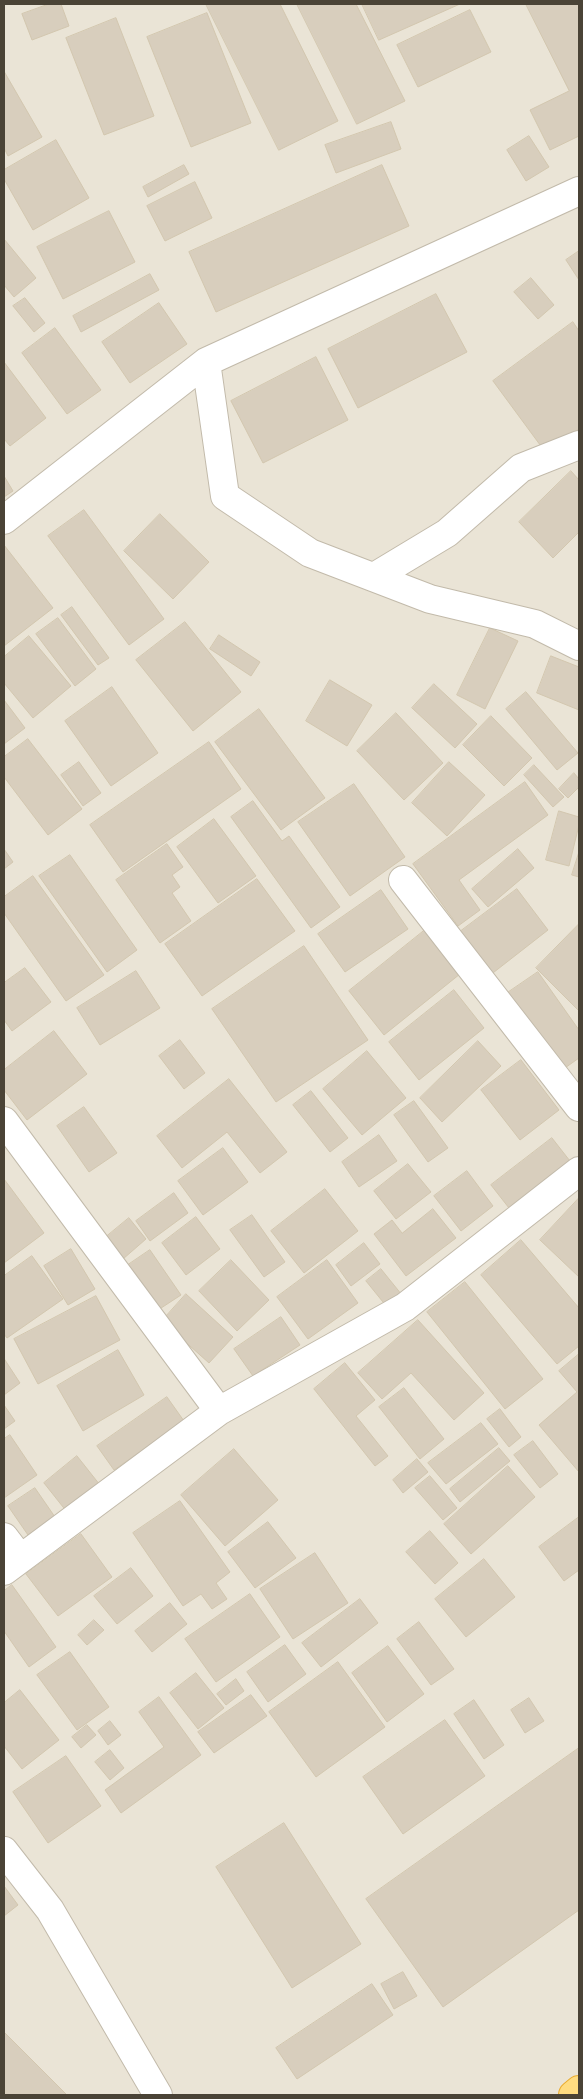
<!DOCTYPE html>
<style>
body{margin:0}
#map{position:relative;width:583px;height:2099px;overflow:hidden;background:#f5f2e8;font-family:Helvetica,sans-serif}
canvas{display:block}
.frame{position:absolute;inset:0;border:5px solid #4a4336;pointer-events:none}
</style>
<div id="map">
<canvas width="583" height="2099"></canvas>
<div class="frame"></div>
</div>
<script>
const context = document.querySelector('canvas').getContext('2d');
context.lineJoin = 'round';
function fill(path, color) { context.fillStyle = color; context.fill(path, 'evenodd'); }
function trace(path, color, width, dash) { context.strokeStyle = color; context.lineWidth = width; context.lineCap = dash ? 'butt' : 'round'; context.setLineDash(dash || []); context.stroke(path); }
fill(new Path2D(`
 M4,4H579V2095H4Z`), '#eae4d6');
const building = new Path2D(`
 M49,4H61L69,26L32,40L22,14Z
 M206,4H280L338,121L279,150Z
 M297,4H356L405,101L357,124Z
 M362,4H460L379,40Z
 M526,4H579V136L550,150L530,110L569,91Z
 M470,10L491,52L418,87L397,45Z
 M207,13L251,123L191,147L147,37Z
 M116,18L154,116L104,135L66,38Z
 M5,73L42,137L8,156L4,148V74Z
 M391,122L401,149L336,173L325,145Z
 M529,136L549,167L526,181L507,150Z
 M56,140L89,198L33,230L4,179V170Z
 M184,165L189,174L148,197L143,187Z
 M382,165L409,226L216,312L189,252Z
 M195,182L212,218L165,241L147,206Z
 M109,211L135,262L63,299L37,247Z
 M4,239L36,278L14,297L4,285Z
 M579,251V280L566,260Z
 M150,274L159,290L81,332L73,316Z
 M531,278L554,305L538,319L514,292Z
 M436,294L467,352L358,408L328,349Z
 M25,298L45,323L34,332L13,306Z
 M159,303L187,344L130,383L102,342Z
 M573,322L579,331V429L546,453L493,381Z
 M55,328L101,390L67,414L22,353Z
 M316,357L348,420L263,463L231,401Z
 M4,362L46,418L10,446L4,439Z
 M571,471L579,480V532L553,558L519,522Z
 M4,476L13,491L4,497Z
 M84,510L164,619L129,645L48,536Z
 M160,514L209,562L173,599L124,551Z
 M4,545L53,608L4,646Z
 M72,607L109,658L98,665L61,615Z
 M58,618L96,669L75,686L36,634Z
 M185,622L241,692L193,731L136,660Z
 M490,628L518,641L485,709L457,695Z
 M219,635L260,662L251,676L210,649Z
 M29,636L71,686L33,718L4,683V657Z
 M551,656L579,667V710L537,693Z
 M330,680L372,705L347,746L306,721Z
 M434,684L477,724L455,748L412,708Z
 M112,687L158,753L111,786L65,721Z
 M526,692L578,753L557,770L506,709Z
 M4,700L25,728L4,744Z
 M259,709L325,798L281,830L215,742Z
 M396,713L443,763L404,800L357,751Z
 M491,716L532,758L504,786L463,745Z
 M28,739L82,809L48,835L4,777V757Z
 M209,742L241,789L123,872L90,825Z
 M79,762L101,793L83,806L61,775Z
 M449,762L485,795L447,836L412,803Z
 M534,765L564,797L553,807L524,775Z
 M574,773L579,779V787L568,798L559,789Z
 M525,782L548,815L459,880L480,910L458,926L413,864Z
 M354,784L405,857L350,896L298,822Z
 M253,801L282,841L289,836L340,907L311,928L231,817Z
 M559,811L579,817V825L569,866L546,860Z
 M214,819L256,876L218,903L177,847Z
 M167,844L183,867L172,875L180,887L172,893L191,921L160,943L116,880Z
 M4,849L13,862L4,869Z
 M518,849L534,868L488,907L472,889Z
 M579,852V877L572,875Z
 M70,855L137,950L107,972L39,876Z
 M33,876L104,975L66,1001L4,913V897Z
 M257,879L295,931L202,996L165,944Z
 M517,889L548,930L489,976L457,934Z
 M381,890L408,929L345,972L318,934Z
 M579,924V1011L536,968Z
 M425,930L460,974L384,1035L349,991Z
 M304,946L368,1040L276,1102L212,1009Z
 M25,968L51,1002L12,1031L4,1020V983Z
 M136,971L160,1008L100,1045L77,1008Z
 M538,972L579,1030V1058L555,1075L500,998Z
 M454,990L484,1028L419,1080L389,1042Z
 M54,1031L87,1074L27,1120L4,1090V1070Z
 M180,1040L205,1073L184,1089L159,1056Z
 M478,1041L501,1066L442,1122L420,1098Z
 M367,1051L406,1098L362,1135L323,1089Z
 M521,1060L559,1110L520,1140L481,1090Z
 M229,1079L287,1152L260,1173L227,1132L182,1168L157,1136Z
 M311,1091L348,1138L330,1152L293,1105Z
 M414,1101L448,1148L428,1162L394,1115Z
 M84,1107L117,1153L89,1172L57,1126Z
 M379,1135L397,1161L359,1187L342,1162Z
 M552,1138L570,1161L509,1208L491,1185Z
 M223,1148L248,1182L203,1215L178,1181Z
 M408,1164L431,1192L396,1219L374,1191Z
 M467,1171L493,1206L461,1231L434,1196Z
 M4,1179L44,1233L4,1263Z
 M325,1189L358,1231L304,1273L271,1231Z
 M174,1193L188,1213L150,1241L136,1221Z
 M579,1198V1277L540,1240Z
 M433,1209L456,1238L406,1276L374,1234L392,1220L402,1233Z
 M252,1215L285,1262L264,1277L230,1230Z
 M196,1217L220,1249L186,1275L162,1243Z
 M129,1218L146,1239L123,1259L106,1237Z
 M521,1240L579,1308V1346L557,1364L481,1275Z
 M364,1243L380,1264L351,1286L336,1265Z
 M71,1249L95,1289L68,1305L44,1266Z
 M150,1250L181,1295L155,1312L125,1267Z
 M32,1256L63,1299L7,1338L4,1334V1276Z
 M231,1260L269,1300L237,1331L199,1291Z
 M327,1260L358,1303L308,1339L277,1297Z
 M381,1269L402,1295L387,1307L366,1281Z
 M465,1282L543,1379L505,1409L427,1312Z
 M186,1294L233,1337L209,1363L162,1321Z
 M96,1296L120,1340L38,1384L14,1339Z
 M281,1317L300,1345L253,1376L234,1349Z
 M418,1320L484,1393L454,1420L411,1373L382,1399L358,1373Z
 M118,1350L144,1395L83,1431L57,1386Z
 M579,1354V1472L539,1425L577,1392L559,1371Z
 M5,1360L20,1383L4,1395V1361Z
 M345,1363L375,1400L356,1416L388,1456L375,1466L314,1389Z
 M404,1388L444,1439L420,1459L379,1407Z
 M167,1397L184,1421L114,1470L97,1446Z
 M4,1405L15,1421L4,1429Z
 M500,1409L521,1437L509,1447L487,1419Z
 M481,1423L498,1444L446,1484L428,1463Z
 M10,1435L37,1475L4,1498V1439Z
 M533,1441L558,1474L540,1488L514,1455Z
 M499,1448L510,1461L460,1502L450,1489Z
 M234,1449L278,1500L225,1546L181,1495Z
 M77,1456L100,1485L67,1512L44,1483Z
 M417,1459L428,1472L403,1493L393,1480Z
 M508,1466L535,1497L471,1554L444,1524Z
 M430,1476L457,1508L443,1520L415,1488Z
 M35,1488L55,1517L28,1535L8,1506Z
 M180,1501L230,1572L216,1583L227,1599L212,1609L201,1594L183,1606L133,1533Z
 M579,1517V1570L564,1581L539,1547Z
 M268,1522L296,1558L255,1588L228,1552Z
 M430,1531L458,1563L435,1584L406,1552Z
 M81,1534L112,1577L58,1616L26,1574Z
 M315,1553L348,1603L293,1639L260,1589Z
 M484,1559L515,1597L466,1637L435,1599Z
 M131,1568L153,1596L117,1624L94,1596Z
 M12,1585L56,1647L29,1667L4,1631V1591Z
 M250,1594L280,1637L216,1682L185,1639Z
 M360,1599L378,1623L321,1667L302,1643Z
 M170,1603L187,1624L152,1652L135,1631Z
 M94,1620L104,1630L87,1645L78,1635Z
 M419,1622L454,1669L431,1685L397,1639Z
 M285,1645L306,1674L268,1702L247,1672Z
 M388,1646L424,1694L387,1722L352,1673Z
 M70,1652L109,1707L77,1730L37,1675Z
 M338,1662L385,1727L316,1777L269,1712Z
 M196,1673L224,1708L198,1729L170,1693Z
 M236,1679L244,1691L226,1705L217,1694Z
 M20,1690L59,1740L22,1769L4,1746V1703Z
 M251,1695L267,1716L214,1753L198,1732Z
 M159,1697L201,1755L121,1813L105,1790L164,1747L139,1712Z
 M529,1698L544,1721L525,1733L511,1710Z
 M474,1700L504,1745L484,1759L454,1714Z
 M445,1720L485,1776L403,1834L363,1777Z
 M110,1721L121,1735L108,1745L98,1731Z
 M87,1725L96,1735L81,1748L72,1737Z
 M579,1748V1910L443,2007L366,1899Z
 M110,1750L124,1768L110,1780L95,1762Z
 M66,1756L101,1806L48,1843L13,1792Z
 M284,1823L361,1944L292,1988L216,1867Z
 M4,1886L18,1905L4,1916Z
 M403,1972L417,1996L394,2009L381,1984Z
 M372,1984L393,2015L297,2079L276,2048Z
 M4,2032L67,2095H4Z`);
fill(building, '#d8cebd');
trace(building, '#d3c7af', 1);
const minor = new Path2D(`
 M206,362L225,496L310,553L430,599L535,624L579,646
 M4,520L206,362L579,191
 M374,577L447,533L521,468L579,445
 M403,880L579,1107
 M4,1121L219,1411
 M4,1537L20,1558
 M4,1571L219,1411L405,1307L579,1171
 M4,1851L50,1910L158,2095`);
const trunk = new Path2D(`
 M573,2095L579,2090`);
trace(minor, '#c2baaa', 30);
trace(trunk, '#eaac2e', 30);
trace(minor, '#fff', 28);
trace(trunk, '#ffdc81', 28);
</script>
